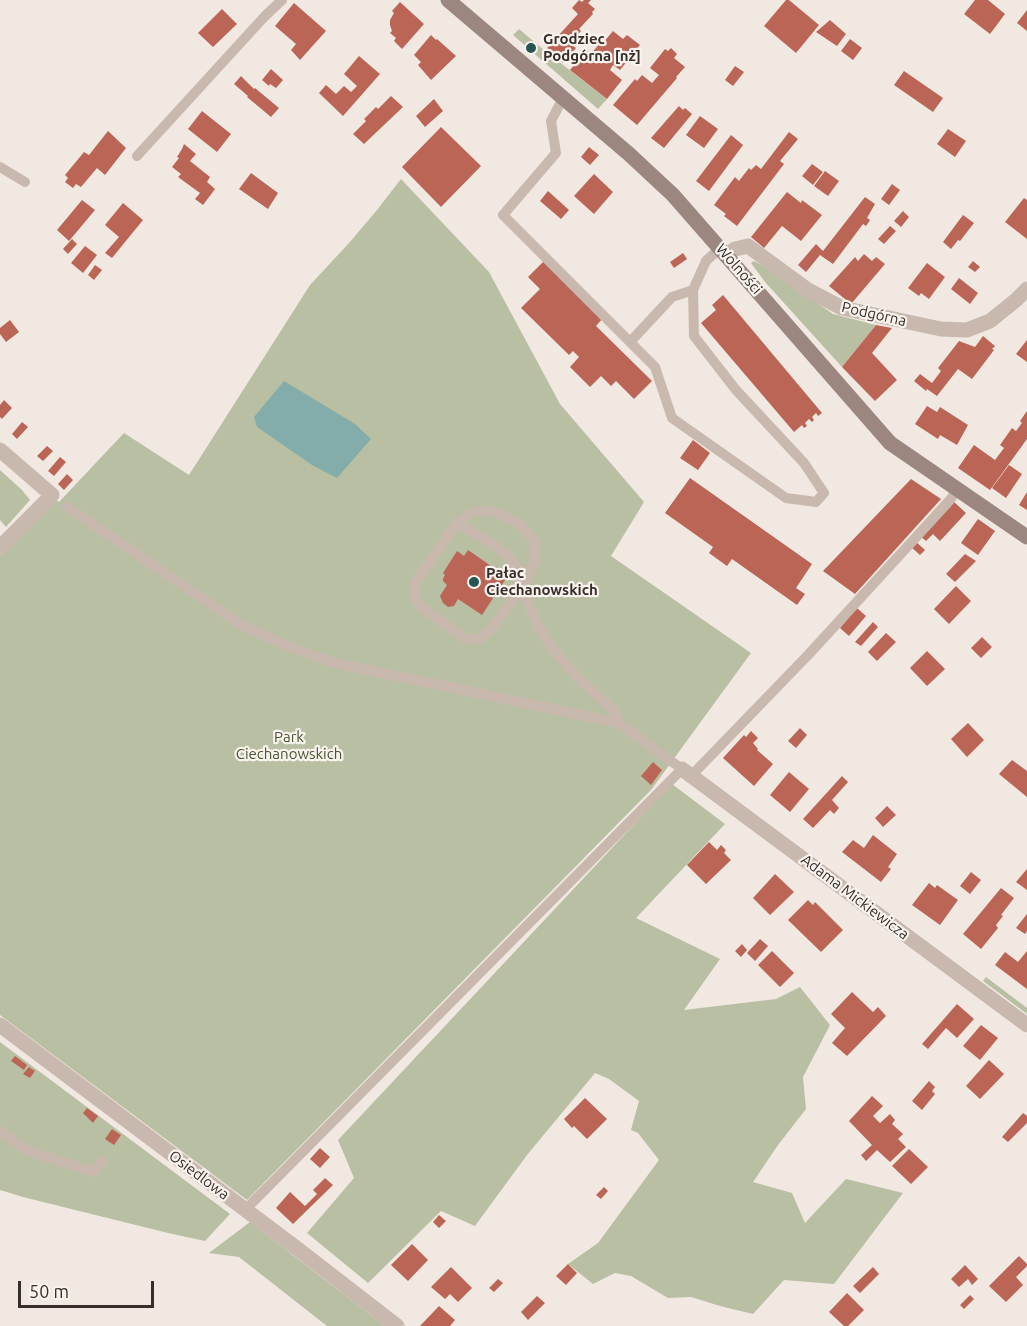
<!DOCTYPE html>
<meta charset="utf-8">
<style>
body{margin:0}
#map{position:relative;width:1027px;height:1326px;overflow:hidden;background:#f1e8e2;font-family:Ubuntu,sans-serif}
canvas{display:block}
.scale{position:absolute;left:18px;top:1281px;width:136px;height:27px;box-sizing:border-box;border:3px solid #382e2c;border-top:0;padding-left:8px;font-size:18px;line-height:21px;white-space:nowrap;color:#382e2c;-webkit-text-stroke:4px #f9f3ee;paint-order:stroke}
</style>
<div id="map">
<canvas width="1027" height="1326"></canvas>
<div class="scale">50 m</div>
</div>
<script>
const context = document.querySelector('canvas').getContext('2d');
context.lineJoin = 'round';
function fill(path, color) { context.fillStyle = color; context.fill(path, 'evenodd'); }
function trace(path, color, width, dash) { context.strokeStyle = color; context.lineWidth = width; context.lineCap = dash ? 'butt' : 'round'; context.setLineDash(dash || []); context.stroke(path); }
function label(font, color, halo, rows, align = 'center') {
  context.font = font + ' Ubuntu,sans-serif'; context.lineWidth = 4.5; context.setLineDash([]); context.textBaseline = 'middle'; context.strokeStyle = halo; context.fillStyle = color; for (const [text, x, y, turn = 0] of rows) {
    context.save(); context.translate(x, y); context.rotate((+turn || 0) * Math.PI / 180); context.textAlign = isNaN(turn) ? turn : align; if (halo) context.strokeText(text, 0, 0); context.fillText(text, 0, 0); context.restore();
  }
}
fill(new Path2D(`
 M519,29L545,51L607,99L598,109L513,35Z
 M401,179L489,272L560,404L644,502L611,556L751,653L651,790L247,1200L0,1015V555L55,499L59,502L124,433L189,475L310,285L349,243L377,210Z
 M754,261L769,269L833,314L876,325L842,367L765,282L751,263Z
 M0,470L22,490L30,500L6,527L0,520Z
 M672,784L725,824L636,918L720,959L684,1010L776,999L800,987L830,1025L803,1077L806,1109L778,1145L753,1182L792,1193L805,1223L846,1179L903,1193L834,1284L784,1280L753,1314L720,1306L691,1297L668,1298L631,1276L615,1273L593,1284L568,1264L598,1243L659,1160L638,1133L631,1130L639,1101L609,1079L595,1073L527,1155L475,1226L441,1211L368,1283L307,1233L354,1178L338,1140Z
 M986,977L1027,1008V1014L983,981Z
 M0,1042L230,1214L205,1241L168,1233L23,1197L0,1190Z
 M250,1222L385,1326H327L239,1257L209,1253Z`), '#b9bfa3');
fill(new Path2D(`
 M284,381L355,424L371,439L337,478L312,465L257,427L254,417Z`), '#83acaa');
fill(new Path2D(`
 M579,0L582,2L584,0H591L588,3L595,9L592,12L593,14L579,29L581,31L570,43L576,48L563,63L547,48L578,14L572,8Z
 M786,0H789L819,25L796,53L764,26Z
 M975,0H988L1005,14L990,34L964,14Z
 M400,2L424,24L402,49L394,41L396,38L390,33L392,31L390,25V20L394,13L392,11Z
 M294,3L326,31L300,60L291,50L296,44L275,26Z
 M222,9L237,24L213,47L198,33Z
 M1027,10V31L1017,23Z
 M830,20L846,34L837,46L816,32Z
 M613,31L623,39L627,35L640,45L620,70L613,65L610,70L622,80L607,99L570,70L587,50L591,54L600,43L602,44Z
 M431,35L436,40L437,39L456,56L431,80L418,65L421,62L414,55Z
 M850,39L862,48L853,60L841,51Z
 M671,48L677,54L674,58L685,67L676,77L677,78L637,125L613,105L635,79L637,81L642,75L652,83L659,75L650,68L665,49L668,51Z
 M359,56L380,74L343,116L319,93L326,85L336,94L344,86L351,92L357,86L344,74Z
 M735,66L744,72L733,86L725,80Z
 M271,69L283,80L276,88L270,84L269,86L262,80Z
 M904,71L943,98L933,112L894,85Z
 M241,76L254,89L255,88L279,108L271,117L247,97L248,96L234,84Z
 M391,96L403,107L364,144L353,134L366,121L364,119L376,107L378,109Z
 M434,99L443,111L425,127L416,116Z
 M679,106L683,110L685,108L692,114L664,148L651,138Z
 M202,111L231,134L217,152L188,129Z
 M700,116L718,129L704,148L686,135Z
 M441,127L481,166L441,207L402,167Z
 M948,129L966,141L955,157L937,144Z
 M108,131L126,148L105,175L97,168L81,187L76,184L73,188L65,182L68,178L65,175L84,152L89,155Z
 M789,132L798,139L780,161L784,164L737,226L724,216L726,214L714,205L735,177L739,181L749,168L751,170L756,165L761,169Z
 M731,135L743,145L709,191L696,181Z
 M184,144L196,154L190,161L210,177L207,182L215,189L203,205L195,199L200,193L178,177L181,174L172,167L179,158L177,157L182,149Z
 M589,147L599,155L590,165L581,157Z
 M812,164L823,172L813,185L802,176Z
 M825,171L839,181L828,196L814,186Z
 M251,173L278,193L268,209L239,189Z
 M594,174L613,192L594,214L574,196Z
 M892,184L900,190L889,205L881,199Z
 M548,191L569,210L561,219L540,201Z
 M787,192L801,203L802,200L822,215L801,241L782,226L764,248L751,237Z
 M865,197L875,204L867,218L870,220L866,226L863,224L833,264L820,255L806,272L798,265L816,244L823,251Z
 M1024,198L1027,200V239L1005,222Z
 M82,200L95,210L69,241L57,230Z
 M123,203L143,220L112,258L105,253L119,237L105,225Z
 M903,211L909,217L901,227L894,221Z
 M963,215L974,223L960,241L958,240L951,249L943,242Z
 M890,226L896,231L884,244L878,239Z
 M72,239L77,244L68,254L63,249Z
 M85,246L97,255L83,273L71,263Z
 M683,253L687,259L674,268L670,262Z
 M864,254L872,261L876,257L885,264L851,304L829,286L855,257L858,261Z
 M544,261L603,318L596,326L652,381L634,399L616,381L611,386L601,376L590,387L570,367L579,357L573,351L569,355L521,308L540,289L528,277Z
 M973,261L980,267L975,272L968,267Z
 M927,263L945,277L929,299L921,293L919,296L908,288Z
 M95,265L102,270L94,280L88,275Z
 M959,278L978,293L970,304L951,289Z
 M723,295L822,413L818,416L816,413L812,417L814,420L812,422L809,419L805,423L807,426L804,428L802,425L794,432L701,323L716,310L712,305Z
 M10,320L19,332L6,342L0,334V328Z
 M876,325L892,328L872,353L897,380L875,401L842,367Z
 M983,336L995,346L992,349L994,350L972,379L958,369L937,396L927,389L926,391L914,381L920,374L932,383L941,371L938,368L959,341L975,347Z
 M1027,340V362L1016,354Z
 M4,400L12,408L2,419L0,417V405Z
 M927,406L937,412L940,407L968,425L957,445L940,435L938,439L915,424Z
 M1027,411V439L990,490L958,468L974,445L995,460L1004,448L1000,445L1012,428L1016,431L1022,423L1020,421Z
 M22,422L28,427L17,439L12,434Z
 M693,440L710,453L698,470L680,458Z
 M47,446L53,451L43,461L37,456Z
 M60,457L66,462L54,476L48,471Z
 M1009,465L1022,474L1006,498L992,488Z
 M67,474L73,480L64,490L58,484Z
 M690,478L812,564L796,588L805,594L797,605L732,559L727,566L709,553L713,547L665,513Z
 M911,479L941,499L855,594L823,571Z
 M1027,492V510L1019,505Z
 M953,501L966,513L940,541L933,534L926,541L920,536Z
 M978,519L995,531L978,555L961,543Z
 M915,541L925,550L920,555L910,546Z
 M468,550L507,577L482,615L458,599L454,606L448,607L443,603L440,596L447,585L443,581V579L445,575L443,573L457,551L464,556Z
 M965,554L976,561L955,582L946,574Z
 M956,586L971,601L949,624L934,609Z
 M857,608L866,616L849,636L840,628Z
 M873,622L878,627L861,646L855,642Z
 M886,633L896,642L877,661L868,652Z
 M982,637L992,647L981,658L971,648Z
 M927,651L945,669L927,686L910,668Z
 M968,723L984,740L967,757L951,739Z
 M800,728L807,735L796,748L788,741Z
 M751,731L758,738L753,743L758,749L757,750L773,764L754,786L723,758L744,735L746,737Z
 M1012,760L1027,771V797L999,774Z
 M653,762L662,770L651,785L641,776Z
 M789,772L809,789L790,812L770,795Z
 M842,776L848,782L832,800L839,808L834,814L830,810L813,828L803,819Z
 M887,806L896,815L883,827L875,818Z
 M873,835L897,854L888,867L891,869L881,882L842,852L853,840L864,848Z
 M709,842L717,850L721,845L726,850L724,853L731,860L706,884L687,865Z
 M1027,869V890L1016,882Z
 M971,872L981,880L970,894L960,886Z
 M775,874L794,892L770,915L753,898Z
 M929,883L935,888L937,885L958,900L940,925L912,905Z
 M1001,888L1014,898L1001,915L1003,916L996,925L998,928L981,949L963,934Z
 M808,900L813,905L815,902L843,930L821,952L788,920Z
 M1027,914V931L1025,934L1016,928Z
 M760,939L768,946L755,961L747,953Z
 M742,944L747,950L741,957L735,951Z
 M772,951L794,973L780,987L758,965Z
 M1027,951V989L995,965L1005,952L1018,962Z
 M852,992L873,1012L878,1007L886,1016L847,1056L832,1043L845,1028L831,1014Z
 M957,1004L974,1019L957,1038L946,1028L928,1049L922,1044Z
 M981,1025L998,1038L980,1060L963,1046Z
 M15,1056L27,1065L24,1070L11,1061Z
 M989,1060L1004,1074L980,1099L966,1086Z
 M29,1067L35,1071L30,1078L23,1074Z
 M929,1081L935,1087L932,1091L935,1094L922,1110L912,1101Z
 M872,1096L883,1106L873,1116L880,1123L890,1114L895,1120L892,1124L903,1134L898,1139L906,1147L890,1162L877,1150L866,1161L861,1155L872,1145L849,1121Z
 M585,1098L607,1119L587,1139L574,1126L572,1128L564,1119Z
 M87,1108L98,1116L93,1123L83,1113Z
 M1023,1113L1027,1116V1123L1008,1142L1002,1137Z
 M112,1129L121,1135L114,1145L105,1139Z
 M320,1148L330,1157L320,1168L310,1159Z
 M909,1149L928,1167L911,1184L892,1166Z
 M325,1178L333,1185L293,1224L276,1208L290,1192L305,1206L317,1194L313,1190Z
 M604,1187L608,1191L601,1199L596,1195Z
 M439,1215L446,1221L439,1228L433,1222Z
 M412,1244L428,1260L408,1281L391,1265Z
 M1019,1256L1027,1264V1266L1016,1277L1023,1285L1006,1302L989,1286Z
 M568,1264L577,1273L566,1285L556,1276Z
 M965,1265L978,1279L972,1285L968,1279L959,1287L951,1279Z
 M451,1267L472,1288L458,1302L450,1294L445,1299L431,1287Z
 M873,1267L879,1274L860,1293L853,1286Z
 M498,1279L503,1283L494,1292L489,1288Z
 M847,1293L864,1310L848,1326H844L829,1312Z
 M970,1295L974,1299L964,1309L960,1305Z
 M537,1296L545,1303L528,1320L521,1312Z
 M439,1306L455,1320L450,1326H420Z`), '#bb6556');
trace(new Path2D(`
 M563,98L551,121L556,153L503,215L655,367L672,418L786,498L816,502L824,493L804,463L736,390L694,336L693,290L672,297L630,342
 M137,156L265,16L282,0
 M0,167L25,182
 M693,290L706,261L720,248
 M67,507L242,625L290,647L335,663L619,723
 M691,776L809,654L950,500L957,490
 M0,1131L28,1151L94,1172L102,1161
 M245,1210L682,769L619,723L615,712L575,675L552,648L540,629L521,588L535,560L534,540L520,524L493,511L472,512L457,523L415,583L414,596L421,607L466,639H480L493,627L521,588C520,582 520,574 518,569C507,550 476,534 457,523`), '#c9b8ae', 10);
trace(new Path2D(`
 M727,255L735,249L748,246L808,290L842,308L941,329L967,330L990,321L1016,300L1027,289
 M0,450L52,495L0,547
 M682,769L1027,1025
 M0,1025L299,1250L397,1326`), '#c9b8ae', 15);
trace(new Path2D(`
 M448,0L629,154L673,195L890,443L1027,537`), '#9c8780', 15);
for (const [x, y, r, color] of [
 [531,48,6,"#255654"],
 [474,582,6,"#255654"]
]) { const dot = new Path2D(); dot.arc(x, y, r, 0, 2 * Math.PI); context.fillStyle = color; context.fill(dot); trace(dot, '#f9f3ee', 2); }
label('bold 15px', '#382e2c', '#f9f3ee', [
 ["Grodziec",543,39],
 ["Podgórna [nż]",543,56],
 ["Pałac",486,573],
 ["Ciechanowskich",486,590]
], 'left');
label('15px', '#382e2c', '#f9f3ee', [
 ["Wolności",739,269,49],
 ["Podgórna",874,314,13],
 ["Adama Mickiewicza",855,897,37],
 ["Osiedlowa",199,1175,37]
]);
label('15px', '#4b5432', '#f9f3ee', [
 ["Park",289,737],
 ["Ciechanowskich",289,754]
]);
</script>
